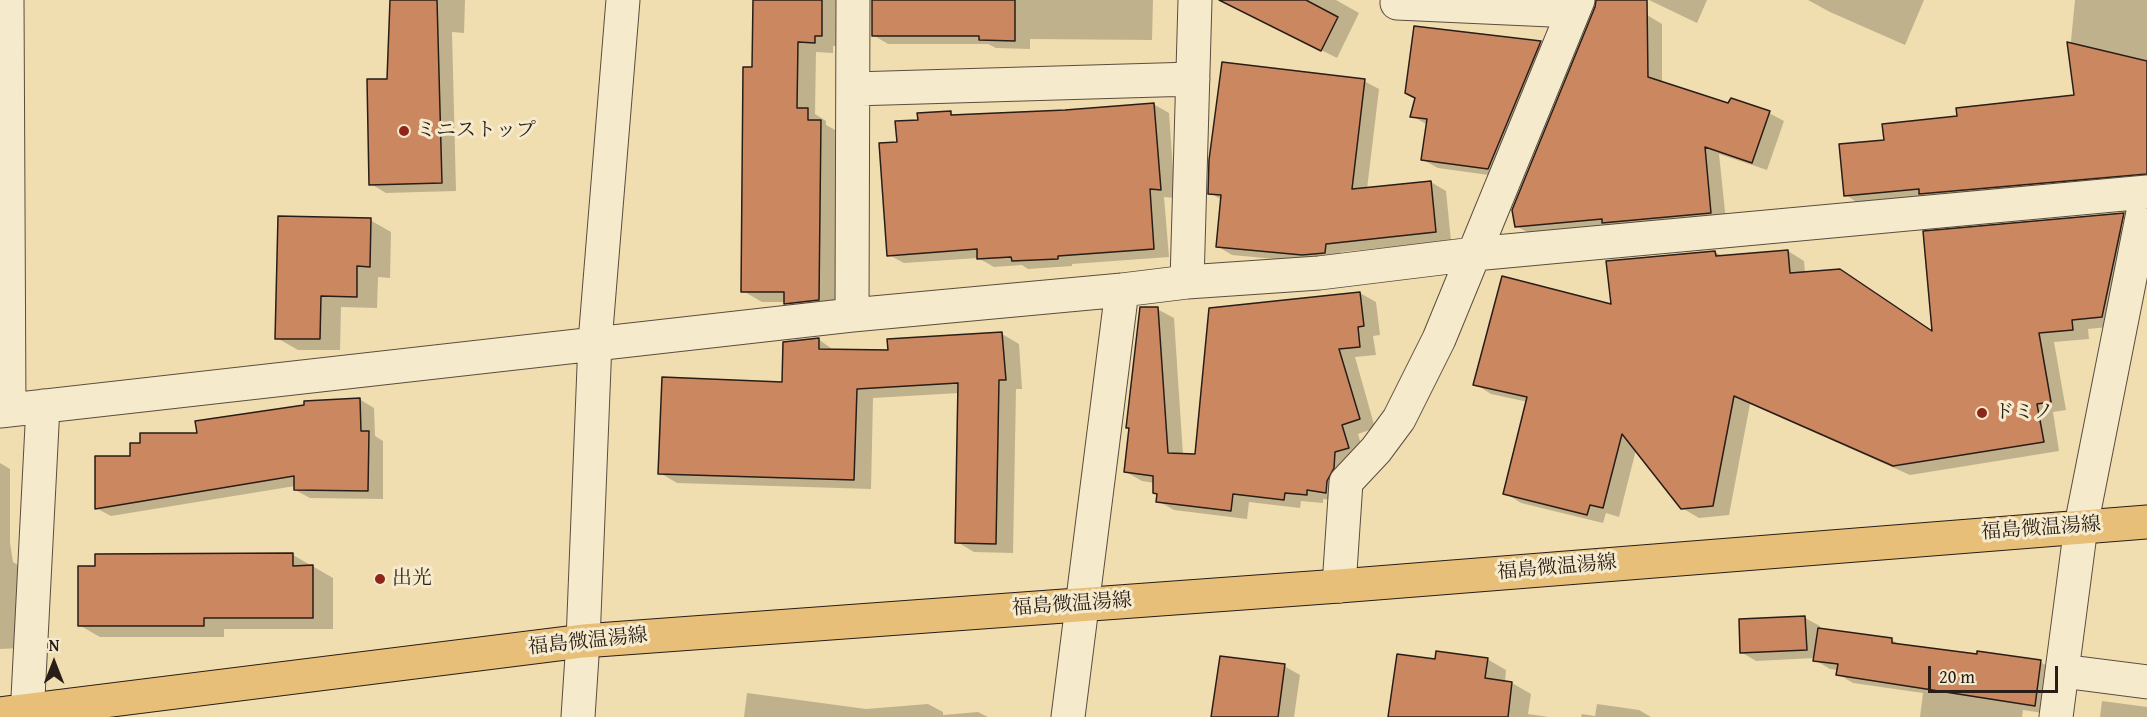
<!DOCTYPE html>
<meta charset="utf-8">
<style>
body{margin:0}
#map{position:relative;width:2147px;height:717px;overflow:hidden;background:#f0deb1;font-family:"Gentium Book Plus",serif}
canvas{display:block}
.north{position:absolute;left:24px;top:633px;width:60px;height:60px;-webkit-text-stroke:4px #f5eacc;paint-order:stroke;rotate:0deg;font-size:16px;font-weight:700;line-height:24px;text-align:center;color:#291d17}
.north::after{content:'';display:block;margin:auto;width:21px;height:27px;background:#291d17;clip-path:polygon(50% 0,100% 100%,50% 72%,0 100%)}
.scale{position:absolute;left:1928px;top:666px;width:130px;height:27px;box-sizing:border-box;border:3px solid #291d17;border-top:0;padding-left:8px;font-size:18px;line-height:21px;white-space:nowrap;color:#291d17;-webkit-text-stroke:4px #f5eacc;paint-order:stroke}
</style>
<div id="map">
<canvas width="2147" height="717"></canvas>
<div class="north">N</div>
<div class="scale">20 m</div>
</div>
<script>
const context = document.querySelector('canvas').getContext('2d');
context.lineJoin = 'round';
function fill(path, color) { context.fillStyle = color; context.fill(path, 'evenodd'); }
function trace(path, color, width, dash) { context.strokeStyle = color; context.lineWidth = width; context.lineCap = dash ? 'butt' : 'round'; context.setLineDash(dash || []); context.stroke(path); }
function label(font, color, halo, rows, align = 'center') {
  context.font = font + ' "Gentium Book Plus","Noto Serif JP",serif'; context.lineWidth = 6; context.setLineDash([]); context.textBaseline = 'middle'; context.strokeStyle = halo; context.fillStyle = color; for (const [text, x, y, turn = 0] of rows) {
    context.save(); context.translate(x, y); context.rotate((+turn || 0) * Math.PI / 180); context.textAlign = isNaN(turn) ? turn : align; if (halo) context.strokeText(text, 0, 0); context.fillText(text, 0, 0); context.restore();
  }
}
fill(new Path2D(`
 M391,0H465L464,33L452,32L456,191L386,193L371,184L388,80Z
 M755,0H841L840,46H833V53L816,52L815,114L826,121V125L839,132L838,310L804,314L786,302H762L743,291Z
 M873,0H1153L1152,40L1030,39V49L996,48L988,44H888L873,35Z
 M1222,0H1336L1359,13L1337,58Z
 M1649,0H1707L1697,23Z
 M1808,0H1924L1905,45L1830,12Z
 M2075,0H2147V176L1861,205L1846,195L1885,141L1959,118L2076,96L2070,51Z
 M1647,15L1662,24V83L1729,105L1769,113L1784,121L1767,170L1719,154L1726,221L1531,234L1516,226Z
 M1415,28L1540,44L1554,52L1503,177L1438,168L1423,160L1428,125L1412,116L1417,98Z
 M1364,81L1379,89L1367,189L1431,182L1446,191L1451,241L1341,252L1340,261L1318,263L1232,255L1217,246L1222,200L1210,193Z
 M1155,105L1169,113L1175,198L1164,197L1169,257L1072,264V266L1028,269L1022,265L994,267L978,258L904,263L889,255L898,144L919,121L950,113L956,116L1136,106L1150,114Z
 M370,220L391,232L390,278L378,277L377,308L341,307L340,350H298L277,338Z
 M2116,226L2135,238L2118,326L2088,329L2089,339L2054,342L2066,410L2053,412L2059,451L1910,475L1750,404L1729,515L1699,518L1682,508L1636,450L1619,517L1606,513L1603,523L1521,503L1505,493L1528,402L1491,394L1475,384L1612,306L1715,252L1724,257L1788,251L1804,261L1805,273L1857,281L1934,332Z
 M1360,293L1376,302L1380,335L1373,336L1376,355L1355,357L1375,428L1358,434L1365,457L1342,501L1323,499V503L1301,501L1300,508L1249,502L1247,519L1174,510L1158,501V495L1155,483L1142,481L1126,472L1157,309L1174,318L1183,455H1196Z
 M1002,334L1019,344L1022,389H1016L1013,553L974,552L957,542L959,393L873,398L871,489L677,483L660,473L784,384L818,339L835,351L889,352Z
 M359,399L374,408L375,436L383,441V499L310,498L295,490V486L111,516L96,508L132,458L199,435Z
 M0,463L10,469V543L13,562L21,567V648L0,649Z
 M293,555L333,578V629H224V637H100L79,625Z
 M1805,618L1820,626V630L1892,640L1902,646L2040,662L2055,670L2050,714L2023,710L2022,717H1920L1923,693L1853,683L1838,674V670L1830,669L1815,660V658L1756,661L1741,652Z
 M1487,659L1506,670L1505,682L1512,683L1531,694L1528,714L1549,717H1390L1437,661Z
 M1284,666L1300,675L1294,717H1212Z
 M747,693L866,709L928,704L943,712V715L978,712L988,717H744Z
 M2102,701L2147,707V717H2100Z
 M1597,704L1639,710L1651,717H1581L1582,714L1595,716Z`), '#0003');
const building = new Path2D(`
 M390,0H437L442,183L369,185L367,79H387Z
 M753,0H822V36H815V43L798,42L797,108H808V120H821L819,300L784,304V292H741L743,67H752Z
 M872,0H1015V41L979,40V36H872Z
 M1219,0H1306L1338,17L1321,51Z
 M1596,0H1647L1648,77L1728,103L1731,98L1770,111L1752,163L1705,147L1711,213L1602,223V219L1515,227L1512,210L1595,7Z
 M1414,26L1541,41L1488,169L1421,160L1427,119L1410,117L1415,98L1405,93Z
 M2067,42L2147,61V174L1919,194V189L1844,196L1839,144L1884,140L1882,124L1957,116L1956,108L2074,95Z
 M1222,62L1365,79L1352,189L1431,181L1436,232L1326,244L1325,253L1302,255L1216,247L1221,195L1208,194L1209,160Z
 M1154,103L1161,190L1150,189L1154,249L1058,256V259L1012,261L1011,257L977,259V249L887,256L879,143L897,142L895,121L918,120L917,113L951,111V115L1065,110Z
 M2124,213L2102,317L2072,320L2073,330L2039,333L2051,402L2037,404L2044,442L1893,466L1734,396L1713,506L1681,509L1622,434L1603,508L1590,505L1587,515L1503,494L1527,397L1473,385L1502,276L1611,304L1606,261L1715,251L1716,256L1788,250L1790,273L1840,269L1932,331L1923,231Z
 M278,216L371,218L370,267L357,266V297L321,296L320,339H275Z
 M1360,292L1364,326L1358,327L1360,347L1339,349L1360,419L1342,425L1349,448L1335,452L1334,468L1327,481L1326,493L1307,490V495L1285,493L1284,500L1233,494L1231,511L1156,502L1157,494L1153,493V476L1124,472L1129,428H1126L1140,307H1158L1168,453L1195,454L1209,308Z
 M1002,332L1006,380H999L996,544L955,543L958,383L857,389L854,480L658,474L662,377L782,382L783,342L819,338V349L888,350L887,339Z
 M360,398L361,431H369L368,491L294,490V476L95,509V456H130V443H140V433H197L195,421L304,405V401Z
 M293,553V566L313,565V618H204V626H78V566H95V554Z
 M1805,616L1807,650L1740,653L1739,619Z
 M1818,628L1892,638V643L1977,654V651L2041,660L2035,706L1836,675L1838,664L1813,661Z
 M1436,651L1488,658L1485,678L1512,682L1508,717H1388L1397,654L1435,659Z
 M1220,656L1285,664L1278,717H1211Z`);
fill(building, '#cb8760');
trace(building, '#291d17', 1.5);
const minor = new Path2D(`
 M7,0L9,410
 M1397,3L1573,11
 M853,89L1193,79
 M1187,282L1195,0
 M852,315L853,0
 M0,411L852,315L1122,290L1187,282L1319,273L1474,254L2147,192
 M1339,586L1346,482L1376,450L1399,419L1439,339L1578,0
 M2062,671L2147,682
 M27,717L43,406
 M578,717L583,641L595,342L623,0
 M1068,717L1122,290
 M2056,717L2081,526L2147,192`);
const major = new Path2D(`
 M0,714L583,641L1339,586L2147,522`);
trace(minor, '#5b4d3e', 35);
trace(major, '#291d17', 35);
trace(minor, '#f5eacc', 33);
trace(major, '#e8bf78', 33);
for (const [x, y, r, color] of [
 [404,131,6,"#8f2418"],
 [1982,413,6,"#8f2418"],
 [380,579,6,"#8f2418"]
]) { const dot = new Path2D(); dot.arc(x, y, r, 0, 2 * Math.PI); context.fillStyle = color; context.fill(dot); trace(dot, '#f5eacc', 2); }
label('20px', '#291d17', '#f5eacc', [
 ["ミニストップ",416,131],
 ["ドミノ",1994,413],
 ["出光",392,579]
], 'left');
label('20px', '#291d17', '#f5eacc', [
 ["福島微温湯線",2041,529,-4],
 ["福島微温湯線",1557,568,-5],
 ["福島微温湯線",1072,605,-4],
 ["福島微温湯線",588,642,-6]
]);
</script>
